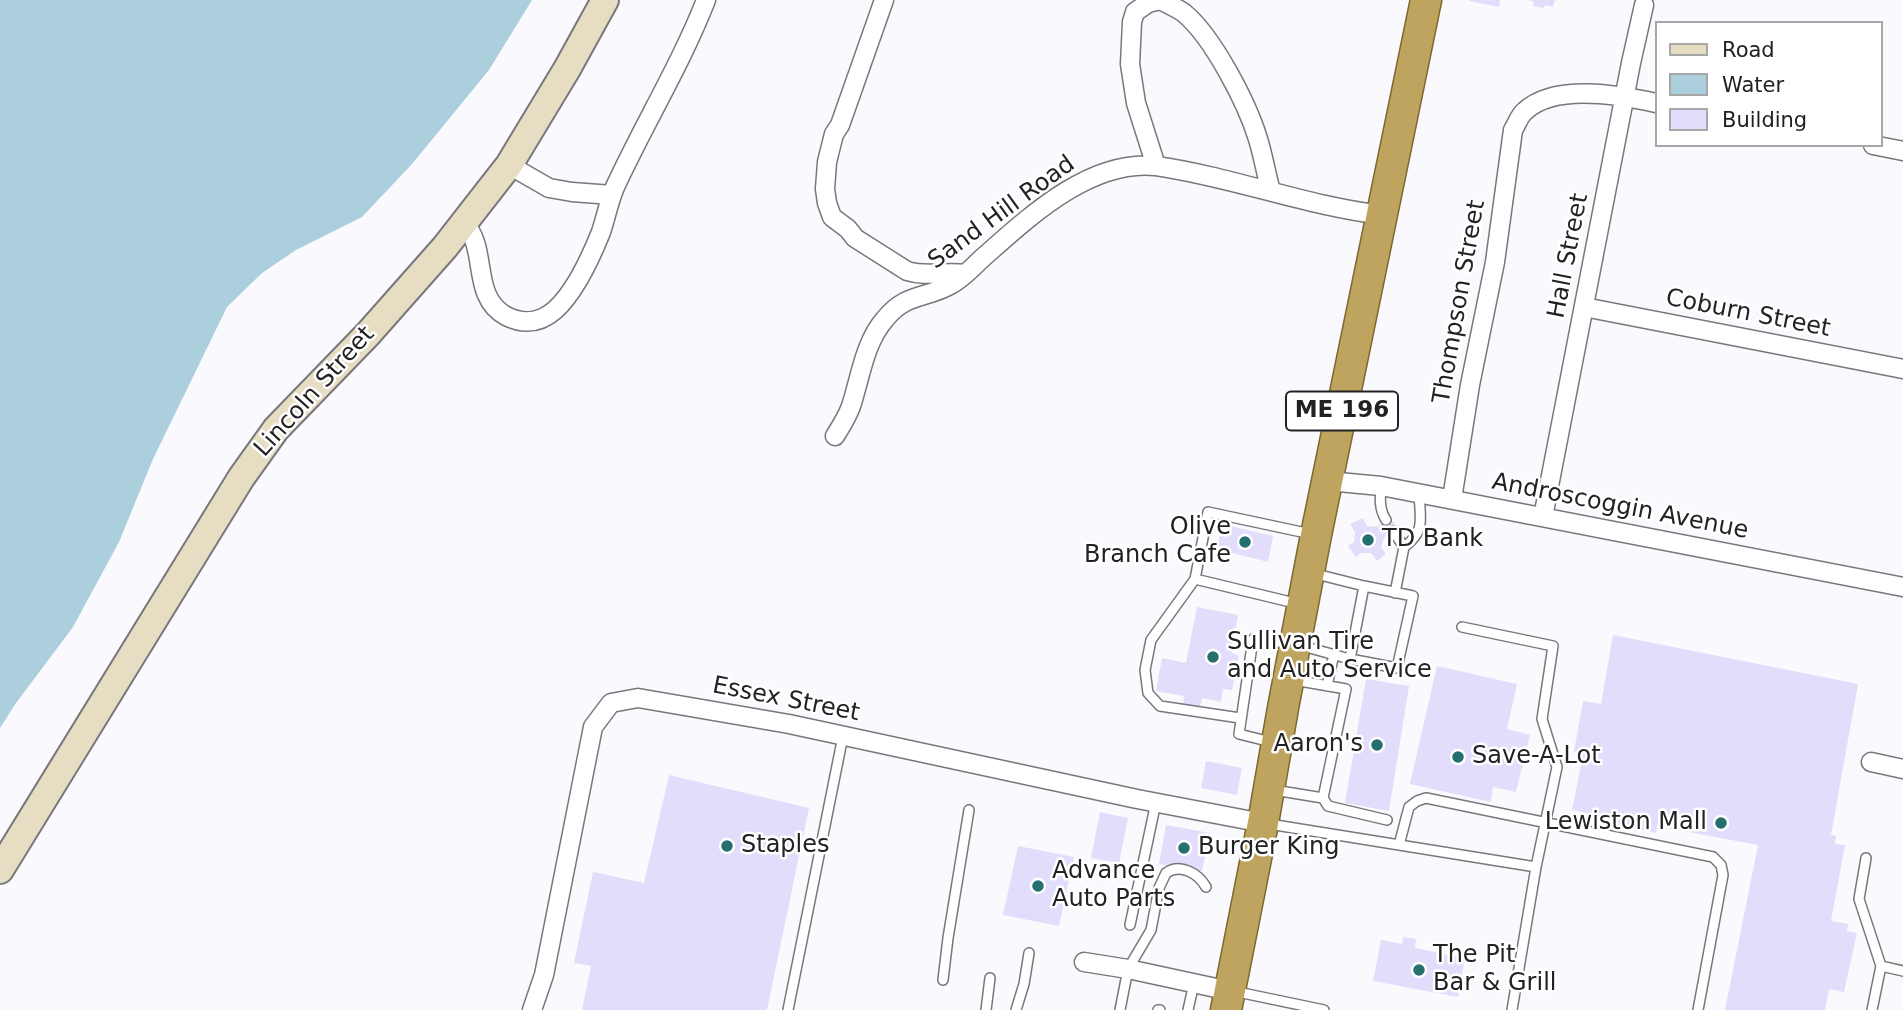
<!DOCTYPE html>
<style>
body{margin:0}
#map{position:relative;width:1903px;height:1010px;overflow:hidden;background:#faf9fe;font-family:"DejaVu Sans",sans-serif}
canvas{display:block}
.legend{position:absolute;left:1655px;top:21px;width:228px;height:126px;box-sizing:border-box;background:#fff;border:2px solid #a7a7a7;margin:0;padding:9px 12px;list-style:none;font-size:21px;color:#222224}
.legend li{display:flex;align-items:center;gap:14px;height:35px}
.legend b{width:35px;border:2px solid #a7a7a7}
</style>
<div id="map">
<canvas width="1903" height="1010"></canvas>
<ul class="legend">
<li><b style="height:9px;background:#e7ddc3"></b>Road</li>
<li><b style="height:19px;background:#abcfdc"></b>Water</li>
<li><b style="height:19px;background:#e3ddfc"></b>Building</li>
</ul>
</div>
<script>
const context = document.querySelector('canvas').getContext('2d');
context.lineJoin = 'round';
function fill(path, color) { context.fillStyle = color; context.fill(path, 'evenodd'); }
function trace(path, color, width, dash) { context.strokeStyle = color; context.lineWidth = width; context.lineCap = dash ? 'butt' : 'round'; context.setLineDash(dash || []); context.stroke(path); }
function label(font, color, halo, rows, align = 'center') {
  context.font = font + ' "DejaVu Sans",sans-serif'; context.lineWidth = 5; context.setLineDash([]); context.textBaseline = 'middle'; context.strokeStyle = halo; context.fillStyle = color; for (const [text, x, y, turn = 0] of rows) {
    context.save(); context.translate(x, y); context.rotate((+turn || 0) * Math.PI / 180); context.textAlign = isNaN(turn) ? turn : align; if (halo) context.strokeText(text, 0, 0); context.fillText(text, 0, 0); context.restore();
  }
}
fill(new Path2D(`
 M0,0H532L489,70L412,164L362,217L296,250L262,273L227,307L153,459L119,542L73,627L16,703L0,728Z`), '#abcfdc');
fill(new Path2D(`
 M1469,0H1500L1499,7L1469,1Z
 M1528,0H1555L1553,7L1545,5L1544,8L1533,6L1534,2Z
 M1389,517L1397,527L1384,538L1381,547L1386,554L1377,561L1371,553H1361L1356,557L1348,546L1354,542L1355,533L1350,524L1363,518L1367,526L1377,527Z
 M1222,524L1273,536L1268,562L1217,549Z
 M1197,607L1238,615L1231,652L1239,656L1232,690L1223,689L1221,702L1202,698L1200,708L1183,705L1184,696L1156,691L1162,658L1186,663Z
 M1613,635L1858,684L1831,835L1836,836L1835,844L1845,845L1831,921L1848,924L1847,931L1857,933L1844,992L1829,989L1825,1010H1725L1758,845L1657,826L1656,833L1596,820V815L1572,810L1583,754L1574,752L1583,701L1601,704Z
 M1437,666L1517,684L1507,729L1530,735L1516,792L1493,787L1491,802L1410,784Z
 M1366,679L1409,686L1389,811L1345,803Z
 M1206,761L1242,768L1237,795L1201,788Z
 M669,775L809,808L767,1010H582L591,966L574,963L593,872L644,883Z
 M1100,812L1128,818L1119,863L1091,858Z
 M1166,825L1210,833L1202,871L1159,864Z
 M1018,846L1074,857L1059,926L1003,915Z
 M1403,937L1416,939L1415,948L1465,958L1458,997L1373,981L1381,940L1402,944Z`), '#e3ddfc');
const service = new Path2D(`
 M1381,486C1380,498 1379,509 1386,520
 M1393,531L1404,547L1395,593
 M1404,547C1426,531 1420,519 1419,493
 M1312,573L1364,586L1350,659L1397,668L1413,596L1364,586
 M1195,579L1151,640L1145,670L1148,693L1160,706L1240,718
 M1299,604L1195,579L1208,512L1311,534
 M1327,686L1334,654
 M1271,742L1239,734L1253,639L1295,644L1350,659
 M1274,790L1323,798L1346,689L1294,680
 M1323,798L1328,806L1387,820
 M1269,824L1536,867L1557,767L1542,719L1553,646L1462,627
 M1399,845L1409,807L1417,801L1426,798L1713,857L1721,865L1723,875L1698,1010
 M1866,858L1859,899L1881,966L1903,971
 M1130,925L1156,802
 M943,980L948,938L969,810
 M1233,991L1324,1010
 M788,1010L843,736
 M986,1010L990,978
 M1016,1010L1024,984L1029,953
 M1120,1010L1128,969L1151,930L1159,888L1166,873C1180,863 1198,873 1206,887
 M1158,1010H1160
 M1188,1010L1194,983
 M1512,1010L1536,867
 M1872,1010L1881,966`);
const minor = new Path2D(`
 M884,0L840,125L834,134L827,162L825,189L827,203L832,217L848,229L855,238L907,271C926,277 946,271 965,274
 M1873,145L1903,151
 M509,165L549,188L572,192L612,195
 M1271,191C1266,174 1263,155 1258,139C1247,103 1213,37 1184,13C1177,8 1168,4 1160,0L1148,3L1135,12L1132,22L1130,64L1136,103L1156,166C1233,177 1306,206 1383,215
 M464,223C489,249 470,296 506,316C524,325 540,323 555,310C575,292 591,257 601,232C606,217 609,201 615,187C644,124 681,64 706,0
 M1584,307L1903,369
 M835,436C842,425 849,414 852,403C861,374 865,342 885,319C906,293 925,299 950,285C964,278 975,264 987,254C1032,214 1092,159 1156,166
 M1328,481L1381,486L1903,587
 M1452,499L1470,385L1495,262L1513,130C1517,124 1519,116 1525,111C1555,83 1620,95 1656,103
 M1543,517L1631,63L1644,5
 M1871,762L1903,769
 M1084,962L1128,969L1230,991
 M532,1010L544,975L593,727L611,703L638,698L789,724L1137,799L1263,823`);
const secondary = new Path2D(`
 M0,870L241,478L276,429L368,334L445,247L509,165L567,69L605,0`);
const trunk = new Path2D(`
 M1226,1010L1263,823L1283,708L1316,535L1426,0`);
trace(service, '#78787c', 12);
trace(minor, '#78787c', 21);
trace(secondary, '#78787c', 30);
trace(trunk, '#7d6830', 33);
trace(service, '#fff', 9);
trace(minor, '#fff', 18);
trace(secondary, '#e7ddc3', 26);
trace(trunk, '#bea45e', 30);
for (const [x, y, r, color] of [
 [1368,540,7,"#25706f"],
 [1245,542,7,"#25706f"],
 [1213,657,7,"#25706f"],
 [1377,745,7,"#25706f"],
 [1458,757,7,"#25706f"],
 [1721,823,7,"#25706f"],
 [727,846,7,"#25706f"],
 [1184,848,7,"#25706f"],
 [1038,886,7,"#25706f"],
 [1419,970,7,"#25706f"]
]) { const dot = new Path2D(); dot.arc(x, y, r, 0, 2 * Math.PI); context.fillStyle = color; context.fill(dot); trace(dot, '#fff', 2.5); }
for (const [x, y, w] of [
 [1342,411,112]
]) { const box = new Path2D(); box.roundRect(x - w / 2, y - 19.5, w, 39, 5); context.fillStyle = '#fff'; context.fill(box); trace(box, '#222224', 2); }
label('bold 23px', '#222224', null, [
 ["ME 196",1342,411]
]);
label('24px', '#222224', '#fff', [
 ["Sand Hill Road",1002,213,-36],
 ["Hall Street",1569,256,-79],
 ["Thompson Street",1460,302,-80],
 ["Coburn Street",1748,314,11],
 ["Lincoln Street",315,392,-48],
 ["Androscoggin Avenue",1620,507,11],
 ["Essex Street",786,700,11]
]);
label('24px', '#222224', '#fff', [
 ["Olive",1231,528,"right"],
 ["Branch Cafe",1231,556,"right"],
 ["TD Bank",1382,540],
 ["Sullivan Tire",1227,643],
 ["and Auto Service",1227,671],
 ["Aaron's",1363,745,"right"],
 ["Save-A-Lot",1472,757],
 ["Lewiston Mall",1707,823,"right"],
 ["Staples",741,846],
 ["Burger King",1198,848],
 ["Advance",1052,872],
 ["Auto Parts",1052,900],
 ["The Pit",1433,956],
 ["Bar & Grill",1433,984]
], 'left');
</script>
